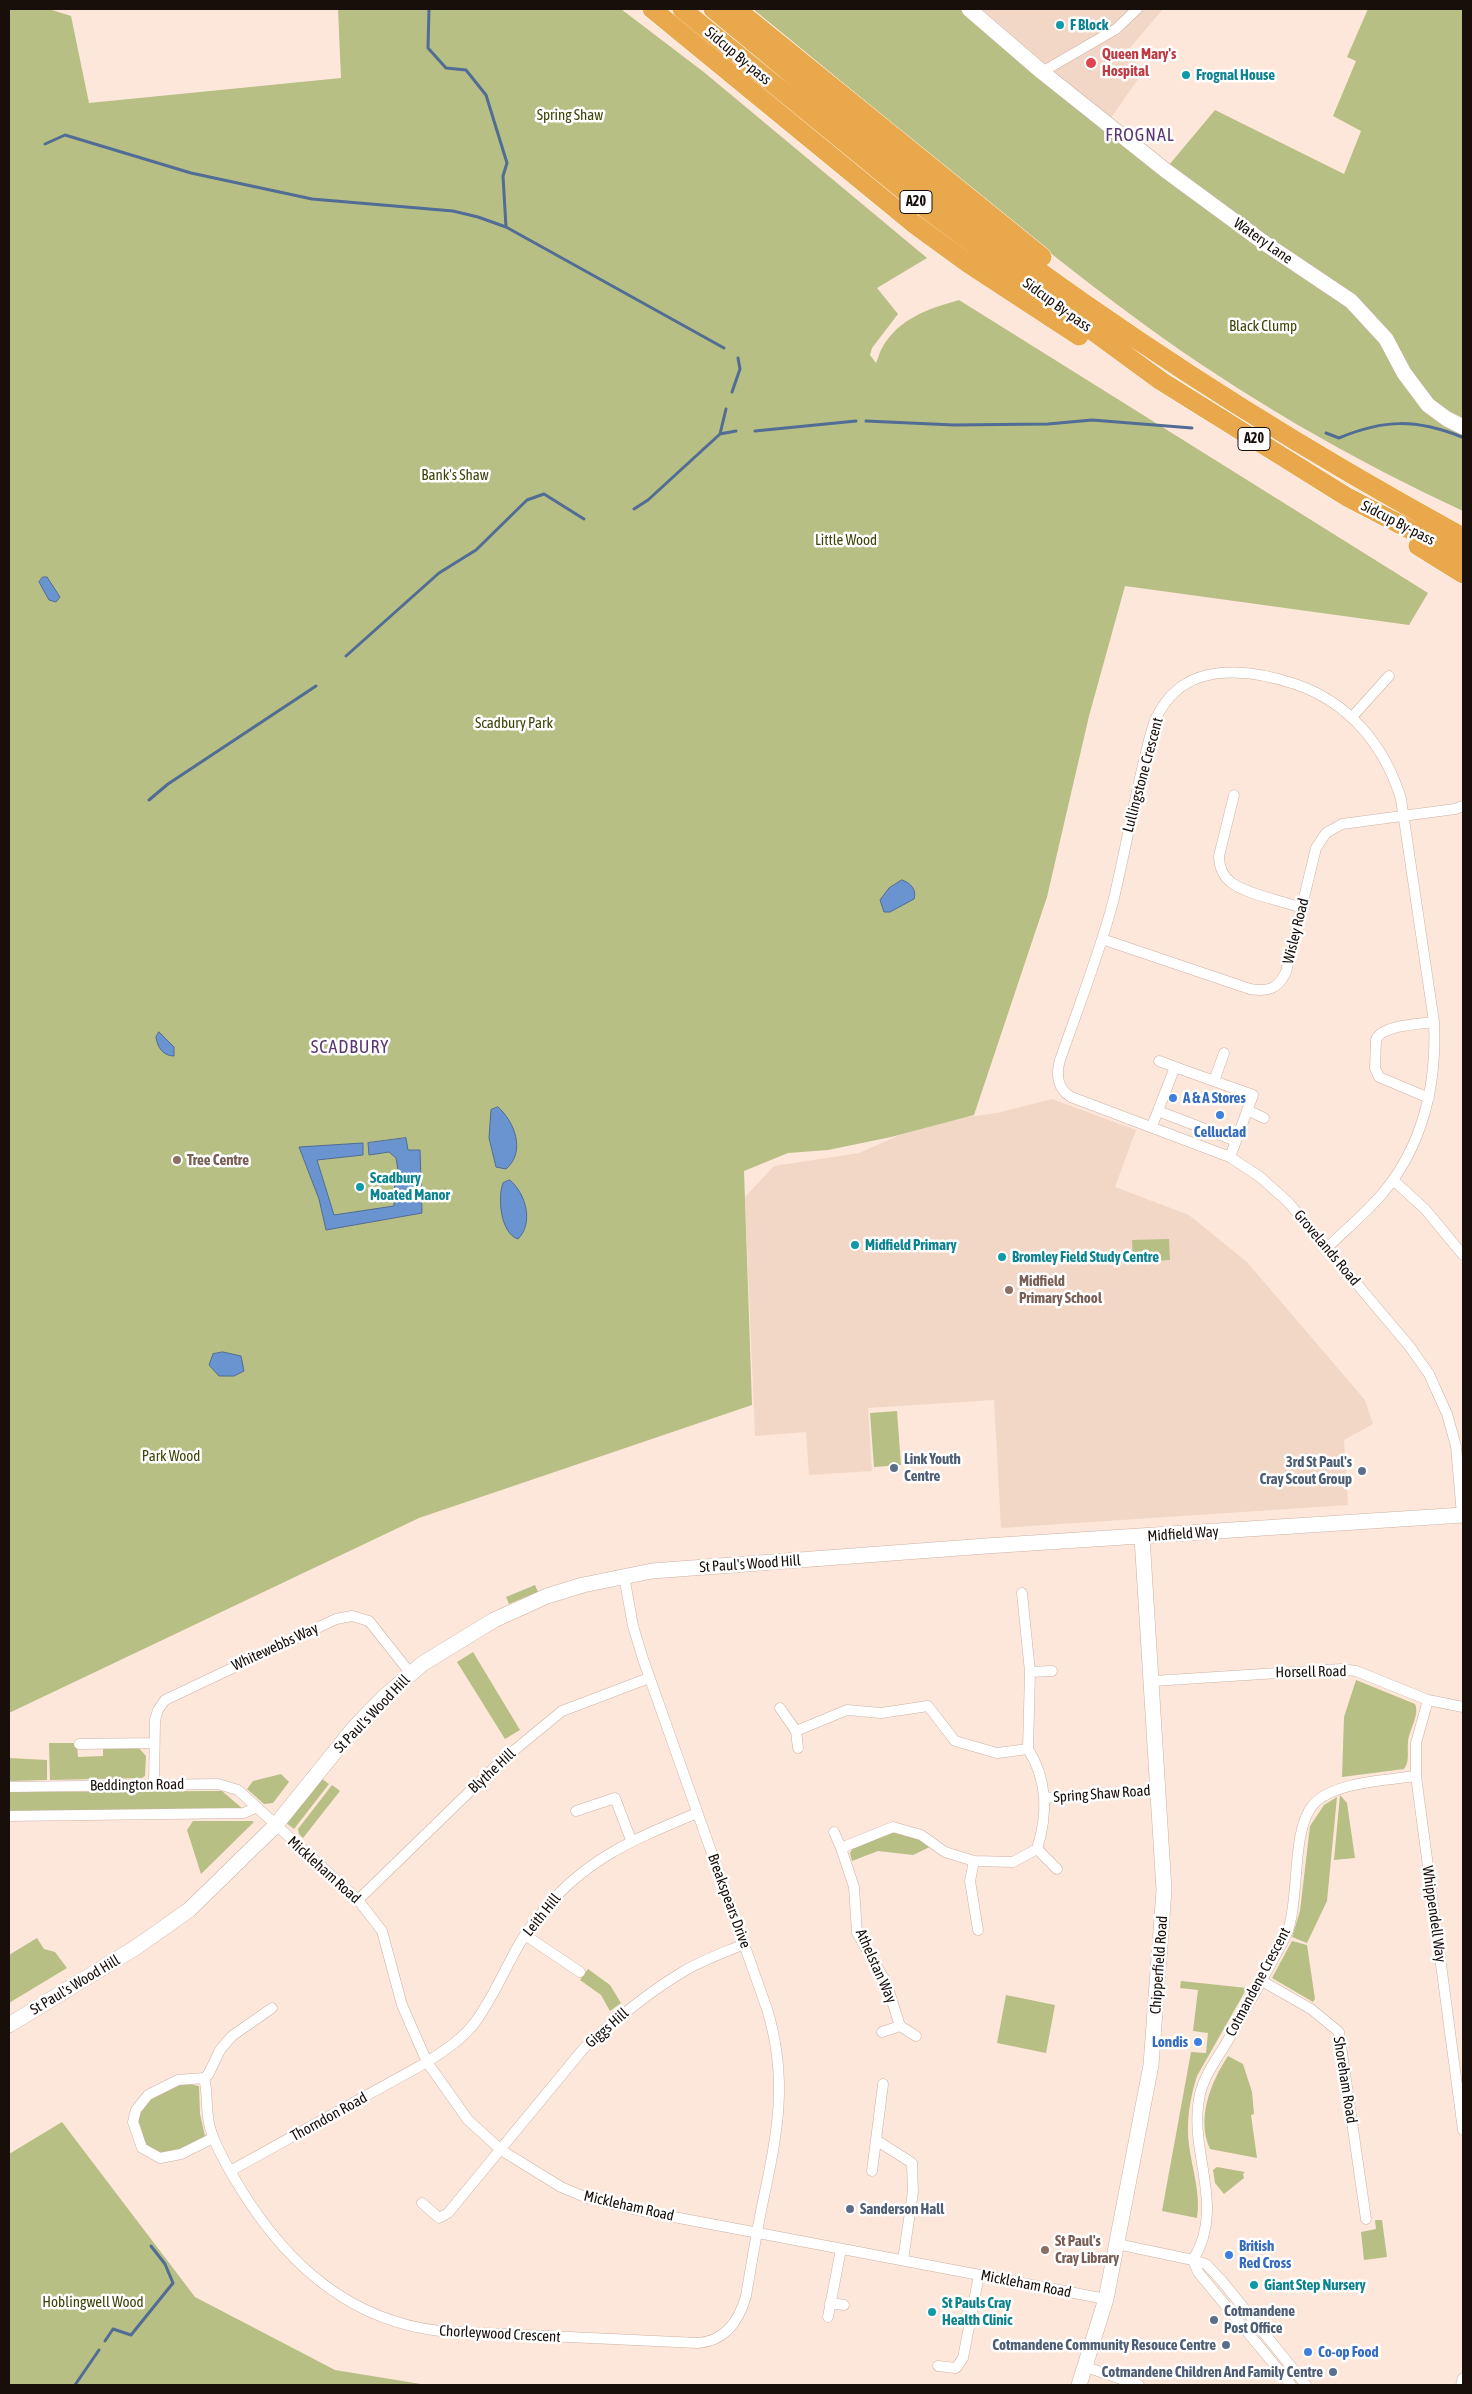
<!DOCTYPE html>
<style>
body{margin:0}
#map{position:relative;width:1472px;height:2394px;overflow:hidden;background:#fde7da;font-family:"Asap Condensed",sans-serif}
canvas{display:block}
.frame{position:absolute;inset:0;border:10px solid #180f0a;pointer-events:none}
</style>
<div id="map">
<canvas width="1472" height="2394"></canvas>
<div class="frame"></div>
</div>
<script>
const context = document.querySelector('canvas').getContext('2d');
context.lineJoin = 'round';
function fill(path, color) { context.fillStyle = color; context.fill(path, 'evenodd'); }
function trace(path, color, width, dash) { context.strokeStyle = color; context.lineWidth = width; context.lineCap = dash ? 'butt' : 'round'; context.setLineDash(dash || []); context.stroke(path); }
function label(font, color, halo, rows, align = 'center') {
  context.font = font + ' "Asap Condensed",sans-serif'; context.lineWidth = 5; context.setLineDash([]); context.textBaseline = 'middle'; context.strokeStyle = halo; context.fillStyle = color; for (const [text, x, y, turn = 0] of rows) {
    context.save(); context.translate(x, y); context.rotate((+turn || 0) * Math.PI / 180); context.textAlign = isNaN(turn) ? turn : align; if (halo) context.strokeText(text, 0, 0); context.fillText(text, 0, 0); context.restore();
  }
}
fill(new Path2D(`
 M977,9H1163L1125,54L1145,69L1111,118Z
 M1052,1099L1136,1130L1115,1187L1189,1215L1247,1262L1365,1400L1373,1424L1344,1440L1348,1505L1001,1528L994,1400L868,1408L872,1471L809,1475L806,1432L755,1436L745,1197L774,1166L859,1153L900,1135L960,1118L997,1113Z`), '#f2d7c6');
fill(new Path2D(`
 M9,9H49L71,16L89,103L341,78L338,9H621L705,73L927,258L877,288L898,314L872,348L870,355L876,363C878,359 879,353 882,348C899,318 928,309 959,300L1428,593L1409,625L1125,586L1089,716L1047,897L974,1115L891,1137L828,1150L788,1153L744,1171L752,1405L419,1518L9,1713Z
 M753,9H969L1347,305L1382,341L1400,374L1463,431V511C1351,459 1242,396 1142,323C1008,224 882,114 753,9Z
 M1368,9H1463V418L1431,402L1389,337L1266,238L1169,165L1215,110L1344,174L1361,131L1333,116L1356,61L1347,57Z
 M1169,1239L1170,1260L1133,1262L1132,1240Z
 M897,1411L901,1465L874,1467L870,1413Z
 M535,1585L538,1592L509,1604L506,1597Z
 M473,1652L520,1730L505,1739L457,1662Z
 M1356,1680L1415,1704C1420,1715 1409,1730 1408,1742C1407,1751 1410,1762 1404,1769L1342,1777L1344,1717Z
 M49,1743H77L78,1757L103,1756V1747H138L146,1756L145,1776L142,1778L50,1780Z
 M9,1758L47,1760V1780L9,1781Z
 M281,1774L289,1782L273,1803L264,1804L247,1789L253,1781Z
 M321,1778L329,1784L294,1829L286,1823Z
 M332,1785L340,1791L303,1838L299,1834L298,1829Z
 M222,1791L243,1809L9,1814V1792Z
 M1340,1795L1347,1803L1355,1858L1334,1860Z
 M1337,1797L1327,1901L1307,1943L1292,1937L1300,1911L1310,1826L1324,1805Z
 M193,1821H252L254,1822L201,1874L187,1830Z
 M893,1832L918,1837L932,1846L913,1855L878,1851L852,1861L850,1853L853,1848Z
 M37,1938L44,1949L55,1952L67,1968L9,2003V1955Z
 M1292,1941L1307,1945L1315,1999L1313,2002L1272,1978Z
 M588,1969L610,1985L621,2003L610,2011L601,1995L580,1980Z
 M1181,1981L1247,1988L1197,2076C1190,2098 1186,2121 1189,2145C1192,2169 1201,2194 1197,2218L1162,2211L1191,2052L1206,2053L1208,2033L1193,2031L1198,1990L1180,1988Z
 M1006,1995L1055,2005L1046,2053L997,2043Z
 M1228,2056L1243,2064L1252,2092L1254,2114L1251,2115L1257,2158L1210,2149C1196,2118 1211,2082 1228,2056Z
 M185,2083L199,2086L200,2114L205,2136L202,2141L162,2155L143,2143V2135L137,2116C153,2094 159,2089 185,2083Z
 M62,2122L195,2297L335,2370L427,2385H9V2154Z
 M1217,2167L1245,2172L1243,2174L1244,2178L1224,2194L1215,2183L1213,2170Z
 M1375,2220H1382L1387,2257L1364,2260L1361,2232L1376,2229Z`), '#b7bf85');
const water = new Path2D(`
 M43,577H47L60,597L56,602L49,600L39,582Z
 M902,880C911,883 917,890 914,899L890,912H884L880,900L889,888Z
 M159,1032L174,1047V1056C163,1056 157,1047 156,1037Z
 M498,1107C515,1122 526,1152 506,1169L496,1167L489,1138L491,1110Z
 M406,1138L408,1150H420L422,1213L326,1230L319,1199L299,1147L363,1143V1155L317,1160L334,1215L394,1206L395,1177L398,1170L396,1158L389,1152L369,1155L368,1143Z
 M510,1180C526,1194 534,1223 518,1239C501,1234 497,1198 503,1183Z
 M223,1352L241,1356L244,1371L234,1376H219L209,1365L213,1354Z`);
fill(water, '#6a94d0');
trace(water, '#516c95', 1);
trace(new Path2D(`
 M429,9L428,48L446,68L466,70L486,95L507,163L503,176L506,227L724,348
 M45,144L65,135L191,173L312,199L453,211L478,217L506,227
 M732,392L740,369L738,358
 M866,421L954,425L1048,424L1092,420L1192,428
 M755,431L856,421
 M1326,433L1339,438C1384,419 1416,419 1462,437
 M720,434L726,409
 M634,509L648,500L720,434L736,431
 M346,656L439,573L476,550L527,500L544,494L584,519
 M149,800L168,784L316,686
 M105,2341L113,2329L131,2335L173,2283L165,2264L151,2246
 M75,2385L99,2350`), '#516c95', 3);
const street = new Path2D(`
 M1042,72L1116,29L1137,9
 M1352,717L1389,676
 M1234,795L1219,856C1219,866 1223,877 1232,883C1246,894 1283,901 1302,908
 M1102,939L1250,989C1268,992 1278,989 1286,972L1316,848L1326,833L1342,824L1455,809L1463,806
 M1175,1067L1253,1095L1230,1157
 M1214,1081L1224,1053
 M1429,1098L1379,1077L1375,1068L1376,1040C1380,1025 1420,1024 1434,1022
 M1247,1110L1264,1118
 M1158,1111L1236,1141
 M1152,1126L1175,1067L1159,1061
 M1393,1180L1425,1209L1463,1255
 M1327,1248C1345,1230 1365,1214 1382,1194C1423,1146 1437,1084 1434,1022L1401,799C1385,746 1349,702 1295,684C1259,672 1207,663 1176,691C1168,698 1161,708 1156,718C1150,732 1147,750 1143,765C1132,811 1124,857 1113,902C1099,955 1078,1008 1060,1060C1056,1074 1057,1089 1071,1097L1230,1157L1260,1177L1288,1202L1410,1347L1429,1374L1447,1414L1456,1446L1462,1515
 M1022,1593L1030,1672L1028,1749
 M1030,1672L1052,1671
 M1153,1681L1341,1669L1356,1671L1428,1700L1463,1707
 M1428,1700L1416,1743V1776L1463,2130
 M780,1708L796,1731L798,1748
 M796,1731L847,1710L881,1713L928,1706L955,1741L997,1753L1028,1749C1048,1781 1048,1814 1037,1849L1013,1862L974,1861L945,1852L921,1835L893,1827L841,1848L834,1832
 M79,1744L154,1743
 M154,1785L155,1720L158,1710L165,1700L336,1619L352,1616L369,1621L411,1674
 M9,1787L218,1784L238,1790L358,1900L382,1931L402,2005L427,2062L468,2120L501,2150L561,2187L587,2198L637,2210L1106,2299
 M1045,1798L1158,1791
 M576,1811L615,1798L631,1840
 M9,1816L244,1813L257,1807
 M841,1848L854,1887L857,1933L886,1982L900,2026L916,2036
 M1037,1849L1057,1869
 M974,1861L970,1881L978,1930
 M358,1900L500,1762L562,1711L649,1678
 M525,1935L580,1972
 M1262,1981L1311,2009L1339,2032L1366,2219
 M882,2032L900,2026
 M204,2078C209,2095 204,2113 212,2134C219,2154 231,2173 242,2191C288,2265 350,2321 440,2331L698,2343C725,2341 739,2321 746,2296C751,2266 756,2236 762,2206C777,2135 789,2081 767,2009L643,1659L633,1626L624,1576
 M883,2084L876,2140L912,2163L913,2192L903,2260
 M213,2138L181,2154L160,2158L142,2148L133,2122L136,2110L148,2095L178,2080L204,2078L208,2075L220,2050L232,2036L272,2008
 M230,2171L427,2062C444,2051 464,2038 476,2021C500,1988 512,1948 538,1917C584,1859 632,1840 697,1813
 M872,2171L876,2140
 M422,2203L439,2218L448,2213L584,2048C615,2020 646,1994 681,1973C700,1961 723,1953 744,1944
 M1117,2244L1193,2260C1227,2205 1187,2152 1200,2094C1204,2077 1215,2061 1224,2047C1241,2017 1258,1988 1274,1958C1279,1948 1286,1938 1289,1927C1299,1895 1292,1832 1312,1806C1331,1782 1388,1780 1416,1776
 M1193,2260L1206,2264L1222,2281L1306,2385
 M1193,2260L1198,2272L1291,2385
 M830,2303L844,2305
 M828,2317L841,2249
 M938,2366L956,2368L963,2358L979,2275
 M1086,2367L1139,2385
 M1461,2385L1463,2378`);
const secondary = new Path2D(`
 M969,9L1042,72L1165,170L1263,242L1351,301L1386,339L1404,373L1428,405L1447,419L1463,427
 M9,2025L135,1948L189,1910L275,1826L354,1728L382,1699L422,1664L494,1620L547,1596L583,1585L652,1571L986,1546L1463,1515
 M1079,2385L1106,2299L1151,2065L1164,1890L1142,1537`);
const highway = new Path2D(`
 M652,9L914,224L969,264L1079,336
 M682,9L925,208L1161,381L1347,497L1463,557
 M713,9C819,96 923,186 1033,267C1170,366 1314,456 1463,537
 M736,9L1042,257
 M1418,546L1463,574`);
trace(street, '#ccb1a2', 11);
trace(secondary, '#ccb1a2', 16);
trace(highway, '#fff', 20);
trace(street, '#fff', 10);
trace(secondary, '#fff', 15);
trace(highway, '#eaa84c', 19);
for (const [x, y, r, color] of [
 [1060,25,5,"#0f9aa8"],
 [1091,63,6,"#e0444e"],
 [1186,75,5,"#0f9aa8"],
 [1173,1098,5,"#3f7fe0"],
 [1220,1115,5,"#3f7fe0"],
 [177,1160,5,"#8d6e63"],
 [360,1187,5,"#0f9aa8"],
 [855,1245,5,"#0f9aa8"],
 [1002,1257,5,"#0f9aa8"],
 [1009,1290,5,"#8d6e63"],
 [894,1468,5,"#5c6f8a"],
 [1362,1471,5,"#5c6f8a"],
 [1198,2042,5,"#3f7fe0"],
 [850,2209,5,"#5c6f8a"],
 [1045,2250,5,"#8d6e63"],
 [1229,2255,5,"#3f7fe0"],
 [1254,2285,5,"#0f9aa8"],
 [932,2312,5,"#0f9aa8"],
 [1214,2320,5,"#5c6f8a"],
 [1226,2345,5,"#5c6f8a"],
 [1308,2352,5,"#3f7fe0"],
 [1333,2372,5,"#5c6f8a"]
]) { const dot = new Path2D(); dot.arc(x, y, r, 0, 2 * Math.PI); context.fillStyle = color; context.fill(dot); trace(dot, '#fff', 2); }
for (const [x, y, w] of [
 [916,202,32],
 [1254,439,32]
]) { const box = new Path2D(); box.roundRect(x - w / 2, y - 11.5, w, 23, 4); context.fillStyle = '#fff'; context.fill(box); trace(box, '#180f0a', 1); }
label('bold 14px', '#180f0a', null, [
 ["A20",916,202],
 ["A20",1254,439]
]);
label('bold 15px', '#0d838f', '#fff', [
 ["F Block",1070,25],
 ["Frognal House",1196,75],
 ["Scadbury",370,1178],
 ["Moated Manor",370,1195],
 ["Midfield Primary",865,1245],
 ["Bromley Field Study Centre",1012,1257],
 ["Giant Step Nursery",1264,2285],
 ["St Pauls Cray",942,2303],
 ["Health Clinic",942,2320]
], 'left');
label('bold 15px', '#be3a42', '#fff', [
 ["Queen Mary's",1102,54],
 ["Hospital",1102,71]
], 'left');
label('15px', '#180f0a', '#fff', [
 ["Sidcup By-pass",738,56,40],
 ["Watery Lane",1263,241,35],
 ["Sidcup By-pass",1057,305,36],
 ["Sidcup By-pass",1398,523,27],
 ["Lullingstone Crescent",1143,775,-75],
 ["Wisley Road",1296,931,-76],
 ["Grovelands Road",1327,1248,50],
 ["Midfield Way",1183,1534,-4],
 ["St Paul's Wood Hill",750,1564,-4],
 ["Whitewebbs Way",275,1647,-25],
 ["Horsell Road",1311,1672,-1],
 ["St Paul's Wood Hill",372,1714,-46],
 ["Blythe Hill",492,1771,-43],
 ["Beddington Road",137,1785,-1],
 ["Spring Shaw Road",1102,1794,-4],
 ["Mickleham Road",324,1870,42],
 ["Breakspears Drive",729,1901,70],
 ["Whippendell Way",1434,1914,82],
 ["Leith Hill",542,1915,-51],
 ["Chipperfield Road",1159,1965,-86],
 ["Athelstan Way",876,1966,66],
 ["Cotmandene Crescent",1258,1982,-62],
 ["St Paul's Wood Hill",75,1985,-31],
 ["Giggs Hill",607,2028,-41],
 ["Shoreham Road",1345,2080,81],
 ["Thorndon Road",329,2117,-29],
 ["Mickleham Road",629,2206,13],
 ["Mickleham Road",1026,2284,11],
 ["Chorleywood Crescent",500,2334,3]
]);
label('15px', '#3f4408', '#fff', [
 ["Spring Shaw",570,115],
 ["Black Clump",1263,326],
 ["Bank's Shaw",455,475],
 ["Little Wood",846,540],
 ["Scadbury Park",514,723],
 ["Park Wood",171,1456],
 ["Hoblingwell Wood",93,2302]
]);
label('bold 15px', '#366cbe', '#fff', [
 ["A & A Stores",1183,1098],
 ["Celluclad",1220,1132,"center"],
 ["Londis",1188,2042,"right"],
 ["British",1239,2246],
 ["Red Cross",1239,2263],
 ["Co-op Food",1318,2352]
], 'left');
label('bold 15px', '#785e54', '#fff', [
 ["Tree Centre",187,1160],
 ["Midfield",1019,1281],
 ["Primary School",1019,1298],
 ["St Paul's",1055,2241],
 ["Cray Library",1055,2258]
], 'left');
label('bold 15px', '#4e5e75', '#fff', [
 ["Link Youth",904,1459],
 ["Centre",904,1476],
 ["3rd St Paul's",1352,1462,"right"],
 ["Cray Scout Group",1352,1479,"right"],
 ["Sanderson Hall",860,2209],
 ["Cotmandene",1224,2311],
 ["Post Office",1224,2328],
 ["Cotmandene Community Resouce Centre",1216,2345,"right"],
 ["Cotmandene Children And Family Centre",1323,2372,"right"]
], 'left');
context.letterSpacing = '1px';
label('18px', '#5a3771', '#fff', [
 ["FROGNAL",1140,135],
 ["SCADBURY",350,1047]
]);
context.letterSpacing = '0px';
</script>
